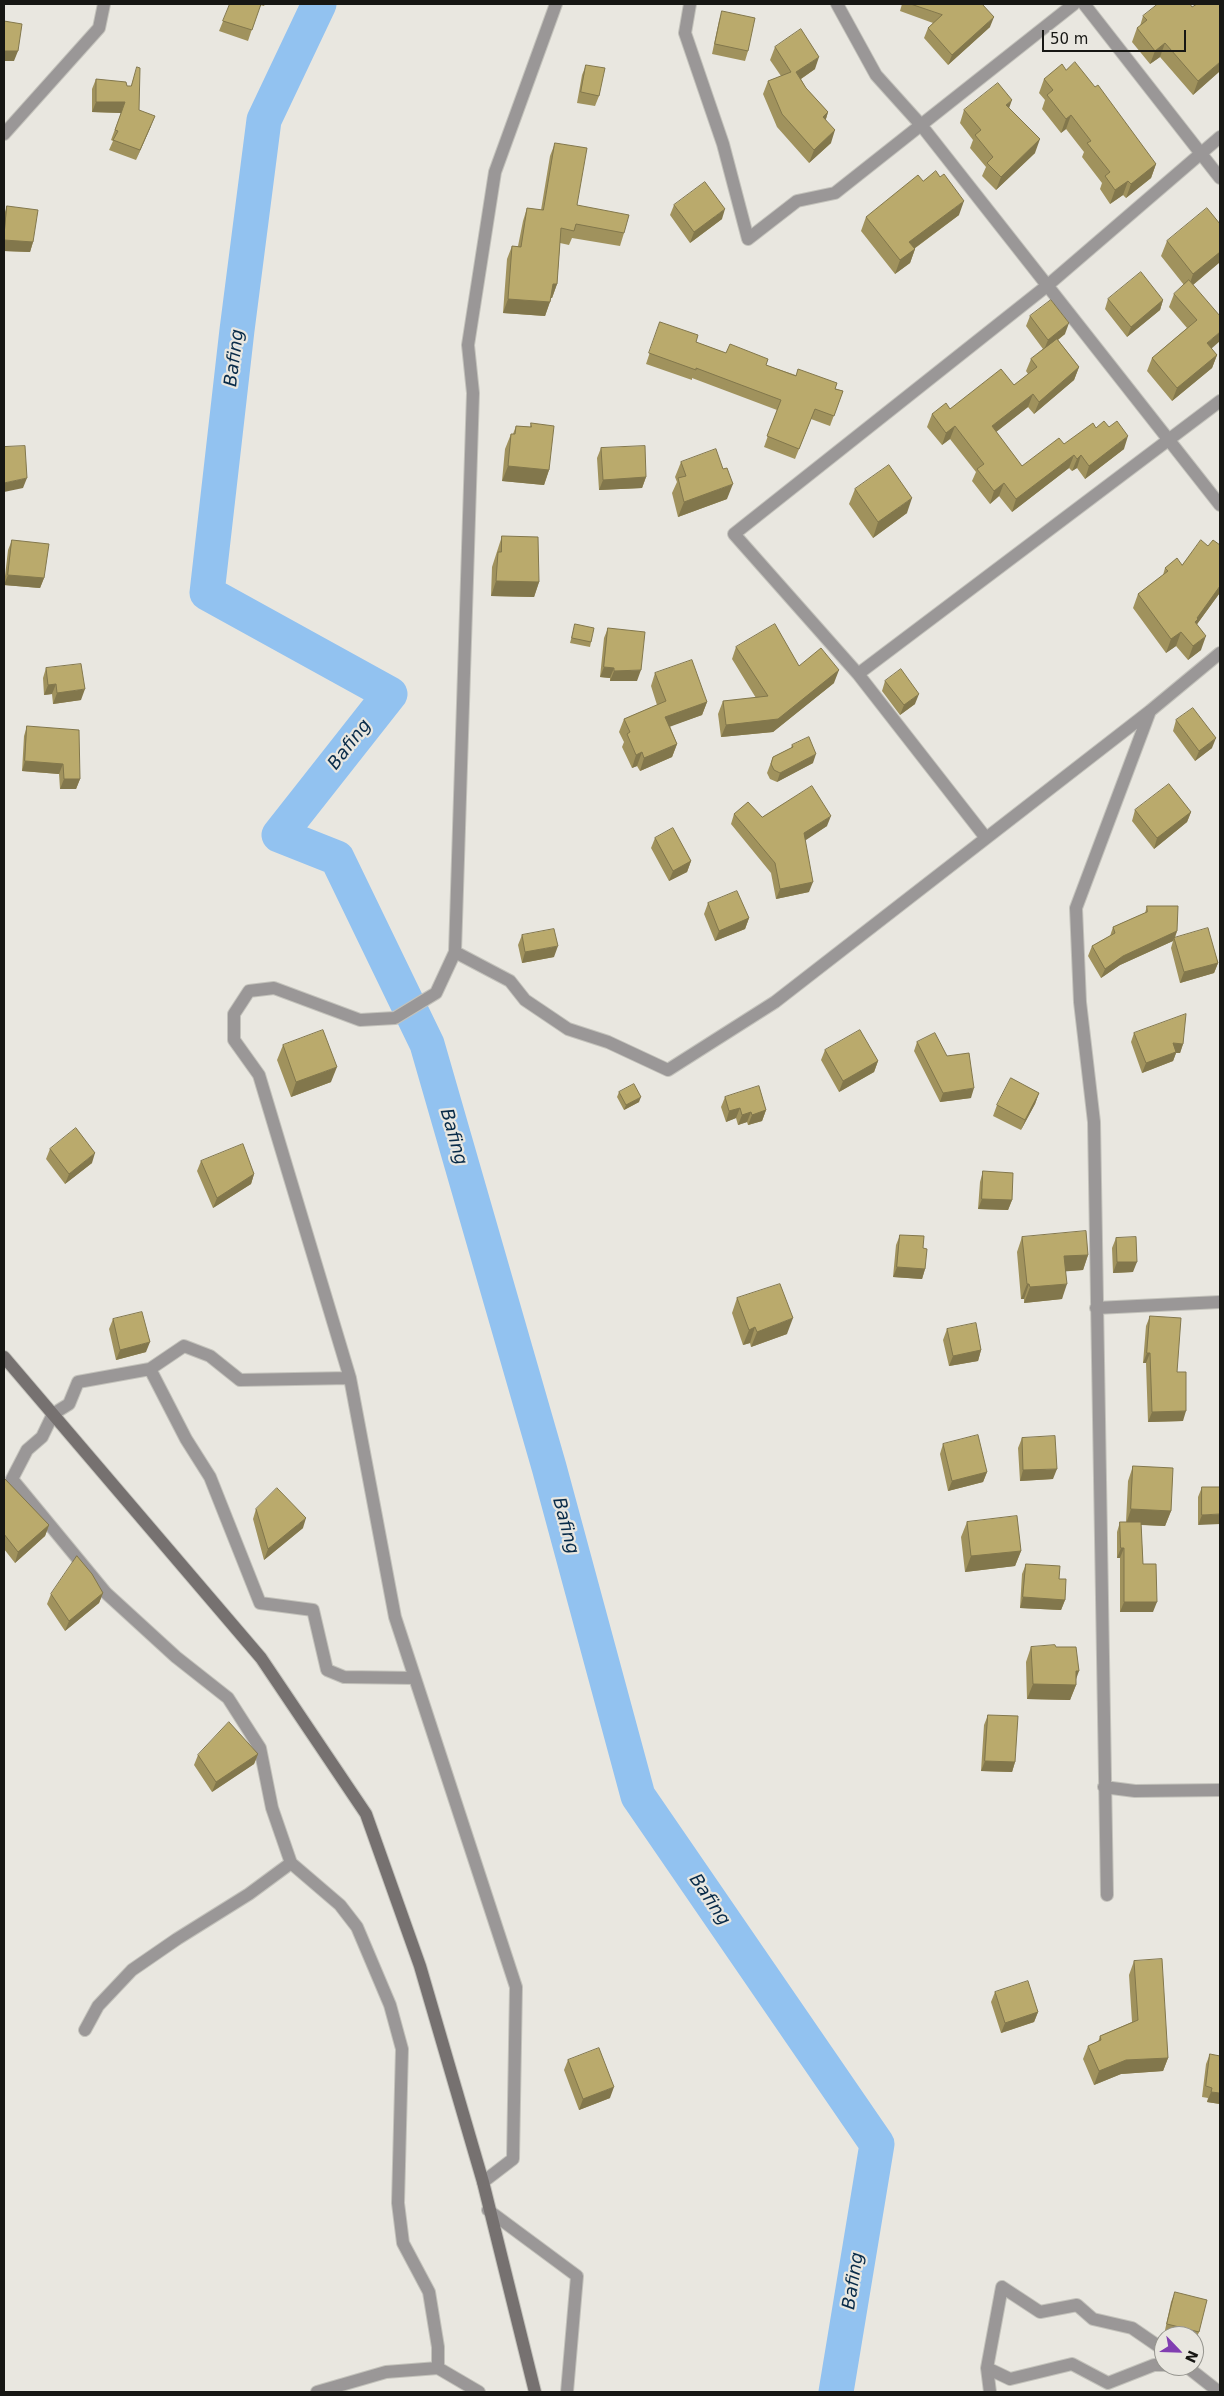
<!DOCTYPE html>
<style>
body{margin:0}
#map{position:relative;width:1224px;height:2396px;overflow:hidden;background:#e9e7e0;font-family:"DejaVu Sans",sans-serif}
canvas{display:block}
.frame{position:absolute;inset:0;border:5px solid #171714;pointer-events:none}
.north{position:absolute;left:1154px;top:2326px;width:50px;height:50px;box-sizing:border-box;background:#e9e7e0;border:1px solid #95948e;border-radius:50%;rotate:114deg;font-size:14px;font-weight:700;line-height:20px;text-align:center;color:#171714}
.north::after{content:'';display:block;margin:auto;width:18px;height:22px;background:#813eb1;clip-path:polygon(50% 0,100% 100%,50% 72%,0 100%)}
.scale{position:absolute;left:1042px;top:30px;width:144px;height:22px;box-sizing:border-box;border:2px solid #171714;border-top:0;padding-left:6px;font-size:15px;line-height:18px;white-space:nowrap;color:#171714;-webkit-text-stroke:4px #e9e7e0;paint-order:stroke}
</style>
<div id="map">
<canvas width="1224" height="2396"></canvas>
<div class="frame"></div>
<div class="north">N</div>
<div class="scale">50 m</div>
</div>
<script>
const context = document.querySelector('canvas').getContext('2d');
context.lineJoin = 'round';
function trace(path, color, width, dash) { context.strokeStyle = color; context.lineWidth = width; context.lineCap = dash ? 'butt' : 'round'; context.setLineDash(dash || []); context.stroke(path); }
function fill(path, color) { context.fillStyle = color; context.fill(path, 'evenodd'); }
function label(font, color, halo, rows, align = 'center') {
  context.font = font + ' "DejaVu Sans",sans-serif'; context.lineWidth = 4.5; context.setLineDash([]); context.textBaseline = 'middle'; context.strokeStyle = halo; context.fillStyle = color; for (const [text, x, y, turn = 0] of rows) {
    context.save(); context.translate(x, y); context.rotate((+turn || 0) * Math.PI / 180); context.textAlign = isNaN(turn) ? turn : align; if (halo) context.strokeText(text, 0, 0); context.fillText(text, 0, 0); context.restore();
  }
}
trace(new Path2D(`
 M319,4L264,120L237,330L207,593L390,694L279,835L337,858L427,1044L549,1467L638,1796L877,2144L836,2392`), '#92c2f0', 35);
const minor = new Path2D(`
 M690,4L685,33L723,144L748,239L797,201L835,193L1074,4
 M837,4L876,75L921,125L1220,505
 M1084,4L1220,178
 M4,134L99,28L104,4
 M858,674L1220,401
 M986,838L858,674L734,534L1048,285L1220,137
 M455,952L510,981L525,1000L568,1029L608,1042L668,1070L775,1002L1150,711L1220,653
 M1096,1308L1220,1302
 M350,1378L240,1380L210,1356L184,1346L150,1369L186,1439L210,1477L260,1603L313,1610L327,1670L344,1677L415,1678
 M1104,1787L1135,1791L1220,1790
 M291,1863L340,1905L357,1927L390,2005L402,2049L398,2203L403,2243L429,2292L438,2347V2368L479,2392
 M1107,1895L1094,1122L1080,1002L1076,908L1150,711
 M85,2030L98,2006L132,1970L177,1939L249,1894L291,1863L272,1808L260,1748L228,1698L176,1657L106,1593L12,1479L27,1450L42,1437L53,1414L69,1404L78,1382L150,1369
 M483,2182L513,2159L516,1987L395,1617L350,1378L259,1075L234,1040V1014L249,991L274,988L360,1020L395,1018L436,993L455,952L473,393L468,345L495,172L556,4
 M488,2210L577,2276L567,2392
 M1186,2366L1219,2392
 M987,2368L1010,2379L1072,2364L1108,2383L1154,2365H1164
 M317,2392L386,2372L438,2368
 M990,2392L987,2368L1002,2287L1040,2312L1077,2305L1093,2319L1132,2328L1164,2350`);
const secondary = new Path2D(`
 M4,1357L261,1658L366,1814L420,1966L483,2182L535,2392`);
trace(minor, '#c3c2bb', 14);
trace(secondary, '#c3c2bb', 14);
trace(minor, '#9a9797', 12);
trace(secondary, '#767170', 12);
fill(new Path2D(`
 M230,4H265L264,6L260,5L248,41L219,31Z
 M902,4H982L990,27L948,65L924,38L928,28L933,23L900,11Z
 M722,11L748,51L745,61L712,54L719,21Z
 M1143,16L1220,71L1193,95L1160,57L1150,64L1132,42L1137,28L1140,26Z
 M775,47L815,69L801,79L806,88L828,112L826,119L831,143L809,163L777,127L763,94L768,81L781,76L770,60Z
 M586,65L599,96L595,106L577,103L582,75Z
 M1066,70L1156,164L1151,178L1126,198L1123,195L1110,204L1100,189L1102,183L1082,157L1084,152L1066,129L1061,133L1042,109L1045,100L1039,93L1044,79Z
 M96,79L127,86L139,110L151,126L136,160L109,150L113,141L111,140L121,113L92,112V89Z
 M1009,108L1035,153L996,190L982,176L986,167L970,148L973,140L960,123L964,110Z
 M555,143L577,205L624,233L620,246L572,238L569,245L560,243L557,284L552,298H551L545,316L503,313L507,259L512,246H518L523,221L527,208L541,210L550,156Z
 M923,181L959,215L914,249H915L910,263L895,274L861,231L866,217Z
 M674,205L722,219L690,243L670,215Z
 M7,206L33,242L30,252L4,251V215Z
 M1220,224V262L1193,285L1211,349L1217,355L1212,368L1172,401L1147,371L1152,358L1187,328L1169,307L1174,294L1184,285L1161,256L1167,241Z
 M1108,299L1163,300L1160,310L1127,337L1105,309Z
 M1030,316L1065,334L1058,340L1079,367L1074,380L1034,414L1028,407L996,432L1022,466L1096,428L1124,449L1085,479L1077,468L1072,471L1069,468L1012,512L999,496L990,504L972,481L976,472L950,439L942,445L927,427L932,414L950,409L1014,385L1028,374L1026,371L1031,359L1043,349L1026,326Z
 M660,322L696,342L726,353L766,365L843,391L830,426L811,419L795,459L764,447L777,410L692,378V380L646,364Z
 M531,423L549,470L544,485L502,481L505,449L511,434H513L516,426L530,427Z
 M601,448L646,477L642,488L599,490L597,458Z
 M681,462L727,499L678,517L672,493L677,482L675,477Z
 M855,489L907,513L873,538L849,504Z
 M502,536L539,582L534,597L491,596L492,567Z
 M12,540L44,578L40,588L4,585L8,550Z
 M1220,545V595L1219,594L1197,624L1201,650L1188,660L1176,646L1166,653L1133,608L1138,594L1163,575L1165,568L1182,565L1208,546Z
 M575,624L591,642L590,647L570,643Z
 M608,628L637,681H610V678L600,677L604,638Z
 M736,647L799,666L834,683L773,732L721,737L718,714L723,701L756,698L732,659Z
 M46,668L81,700L53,704L52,694L44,695L43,678Z
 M655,673L707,702L702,715L670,726L677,744L672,757L640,771L637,766L632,768L622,747L624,742L619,732L624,719L657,705L651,686Z
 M885,681L915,704L900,715L882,691Z
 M1176,720L1212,748L1195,761L1173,731Z
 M27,726L80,779L76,789H60L59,774L22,771L24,736Z
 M792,745L813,763L777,782L770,779L767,773L773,757L791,748Z
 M1135,810L1191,812L1187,822L1154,849L1132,821Z
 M734,814L827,826L805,840L809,892L776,899L771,873L731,824Z
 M655,838L691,861L687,872L669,881L651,848Z
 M708,903L749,918L745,929L715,941L704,914Z
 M1147,906L1177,931L1175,938L1218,963L1214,973L1180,983L1171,948L1173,941L1120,965L1101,978L1088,956L1092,946L1110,936L1113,927L1145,913Z
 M522,935L554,957L522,963L518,945Z
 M1134,1033L1183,1044L1180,1053H1176L1173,1061L1142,1073L1131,1042Z
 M917,1042L947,1056L971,1098L940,1102L914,1051Z
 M283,1045L331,1082L291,1097L277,1060Z
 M825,1050L878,1061L874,1072L839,1092L821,1060Z
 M619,1092L639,1102L624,1110L617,1097Z
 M1039,1093L1035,1104L1021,1130L993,1116L997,1105Z
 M725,1097L766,1110L762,1121L748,1125L747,1122L738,1125L736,1118L726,1122L721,1107Z
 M50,1149L92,1163L65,1184L46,1159Z
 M201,1161L254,1174L251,1184L213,1208L197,1171Z
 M983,1171L1012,1200L1008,1210L978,1209L980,1182Z
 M900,1235L923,1248L925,1269L922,1279L893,1277L896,1245Z
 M1022,1237L1088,1255L1083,1270L1066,1271L1062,1299L1024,1303V1299H1021L1017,1252Z
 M1116,1238L1133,1272L1113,1273L1112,1248Z
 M737,1298L787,1334L751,1347L750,1343L743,1345L732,1313Z
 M1150,1316L1177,1372L1183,1421L1148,1422L1146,1363H1143L1146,1326Z
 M113,1319L146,1352L116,1360L109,1329Z
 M947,1329L981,1350L978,1361L949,1366L943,1340Z
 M1022,1438L1053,1479L1020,1481L1018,1448Z
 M943,1444L987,1472L983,1482L948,1491L940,1454Z
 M1133,1466L1171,1511L1165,1526L1141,1525L1143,1564L1153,1612H1120V1558H1117V1532L1120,1522H1126L1128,1481Z
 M4,1478L49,1525L45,1536L15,1563L4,1549Z
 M1202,1487H1220L1198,1525V1497Z
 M256,1509L303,1528L264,1560L253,1519Z
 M967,1522L1021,1551L1015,1566L965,1572L961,1537Z
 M1026,1564L1059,1579L1065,1600L1061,1610L1020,1608L1022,1574Z
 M103,1593L99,1603L65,1631L47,1604L51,1594Z
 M1031,1647H1056L1076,1680V1685L1070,1700L1027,1699L1026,1662Z
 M988,1715L1015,1762L1012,1772L981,1771L984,1725Z
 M258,1754L254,1764L212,1792L194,1765L198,1755Z
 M1134,1961L1168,2058L1163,2071L1121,2074L1094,2085L1083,2059L1088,2046L1098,2042L1100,2036L1132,2022L1129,1975Z
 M995,1992L1038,2012L1034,2022L1001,2033L991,2002Z
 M1210,2054L1220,2104L1207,2102L1208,2098L1202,2097L1206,2064Z
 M568,2060L610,2098L579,2110L564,2070Z
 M1175,2292L1199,2332L1195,2342H1194V2336H1170L1164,2335L1171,2302Z`), '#a0925d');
fill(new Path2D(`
 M994,17L990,27L948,65L952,55Z
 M1165,43L1160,57L1150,64L1155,51Z
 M4,51H18L14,61H4Z
 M819,57L815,69L792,85L796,72Z
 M1220,62V71L1193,95L1198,81Z
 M1012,100L1007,114L1006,105Z
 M96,102H125L121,113L92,112Z
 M828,112L824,125L823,117Z
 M1071,115L1066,129L1061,133L1066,119Z
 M155,116L151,126L136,160L140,150Z
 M835,130L831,143L809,163L814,150Z
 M1040,139L1035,153L996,190L1001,177Z
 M1156,164L1151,178L1126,198L1131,184Z
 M1128,181L1123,195L1110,204L1115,190Z
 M964,201L959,215L904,256L909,242Z
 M725,209L722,219L690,243L694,232Z
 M4,240L33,242L30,252L4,251Z
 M915,249L910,263L895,274L900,260Z
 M1220,252V262L1188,289L1193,274Z
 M553,284H557L552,298H549Z
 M508,299L550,302L545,316L503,313Z
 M1163,300L1160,310L1127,337L1131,327Z
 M1069,323L1065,334L1044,350L1048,340Z
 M1220,332V341L1202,357L1207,343Z
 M1217,355L1212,368L1172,401L1177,388Z
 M1079,367L1074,380L1034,414L1039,402Z
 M1033,394L1028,407L987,439L992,426Z
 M955,426L950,439L942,445L946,433Z
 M1128,436L1124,449L1085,479L1089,466Z
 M1074,455L1069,468L1012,512L1016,499Z
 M1081,455L1077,468L1072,471L1077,459Z
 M508,466L549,470L544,485L502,481Z
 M646,477L642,488L599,490L603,480Z
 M27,478L23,488L4,492V483Z
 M1004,483L999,496L990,504L994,491Z
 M733,484L727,499L678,517L684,502Z
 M912,498L907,513L873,538L878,522Z
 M8,575L44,578L40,588L4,585Z
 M496,581L539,582L534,597L491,596Z
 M1220,586V592L1219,594L1195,627L1190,636L1197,618Z
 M1181,632L1176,646L1166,653L1171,639Z
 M1206,636L1201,650L1188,660L1193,646Z
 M604,667L614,668L610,678L600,677Z
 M641,670L637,681H610L614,671Z
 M839,670L834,683L773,732L721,737L726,725Z
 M56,684L52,694L44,695L48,685Z
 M85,689L81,700L53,704L57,693Z
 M919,694L915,704L900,715L904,705Z
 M707,702L702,715L661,730L665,717Z
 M1216,738L1212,748L1195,761L1199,751Z
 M677,744L672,757L640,771L644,758Z
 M642,752L637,766L632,768L636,755Z
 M816,754L813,763L777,782L780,773Z
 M25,761L63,764L59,774L22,771Z
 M64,779H80L76,789H60Z
 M1191,812L1187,822L1154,849L1157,838Z
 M831,816L827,826L800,844L804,833Z
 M691,861L687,872L669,881L673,871Z
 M813,882L809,892L776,899L780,889Z
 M749,918L745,929L715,941L719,931Z
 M1177,931L1173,941L1120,965L1101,978L1105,969L1123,956Z
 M558,946L554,957L522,963L525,952Z
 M1218,963L1214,973L1180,983L1184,972Z
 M1173,1043L1183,1044L1180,1053H1176L1173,1061L1142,1073L1146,1063Z
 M878,1061L874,1072L839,1092L843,1081Z
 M337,1067L331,1082L291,1097L296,1082Z
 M974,1088L971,1098L940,1102L943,1093Z
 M1039,1093L1035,1104L1021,1130L1025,1120Z
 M641,1097L639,1102L624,1110L626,1105Z
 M740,1108L736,1118L726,1122L729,1111Z
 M766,1110L762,1121L748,1125L752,1115Z
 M751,1112L747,1122L738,1125L742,1115Z
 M95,1153L92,1163L65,1184L69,1174Z
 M254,1174L251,1184L213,1208L217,1198Z
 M982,1199L1012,1200L1008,1210L978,1209Z
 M1088,1255L1083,1270L1058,1272L1064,1256Z
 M1117,1262H1137L1133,1272L1113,1273Z
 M897,1267L925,1269L922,1279L893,1277Z
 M1027,1284H1029L1024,1299H1021Z
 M1067,1284L1062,1299L1024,1303L1030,1287Z
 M793,1318L787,1334L751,1347L757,1332Z
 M755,1327L750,1343L743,1345L749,1330Z
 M150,1342L146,1352L116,1360L120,1350Z
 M981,1350L978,1361L949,1366L953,1356Z
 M1147,1353H1150L1146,1363H1143Z
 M1186,1411L1183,1421L1148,1422L1152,1412Z
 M1057,1469L1053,1479L1020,1481L1023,1470Z
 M987,1472L983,1482L948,1491L952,1481Z
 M1131,1509L1171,1511L1165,1526L1126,1524Z
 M1220,1514V1524L1198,1525L1202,1515Z
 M306,1518L303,1528L264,1560L268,1549Z
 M49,1525L45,1536L15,1563L18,1552Z
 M1121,1548H1124L1120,1558H1117Z
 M1021,1551L1015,1566L965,1572L971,1556Z
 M103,1593L99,1603L65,1631L69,1621Z
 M1023,1597L1065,1600L1061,1610L1020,1608Z
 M1124,1602H1157L1153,1612H1120Z
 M1076,1671H1079L1074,1685H1076L1070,1700L1027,1699L1033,1684Z
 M258,1754L254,1764L212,1792L216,1782Z
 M985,1761L1015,1762L1012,1772L981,1771Z
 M1038,2012L1034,2022L1001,2033L1005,2023Z
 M1168,2058L1163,2071L1121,2074L1094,2085L1099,2071L1126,2060Z
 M614,2087L610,2098L579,2110L583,2099Z
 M1211,2092L1220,2093V2104L1207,2102Z`), '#82774c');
const building = new Path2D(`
 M230,4H261L252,30L223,21Z
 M911,4H982L994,17L952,55L928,28L942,15Z
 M1158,4H1190L1192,7L1197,4H1220V62L1198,81L1165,43L1155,51L1137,28L1147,20L1143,16Z
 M722,11L755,18L748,51L715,44Z
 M4,21L22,24L18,51H4Z
 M801,29L819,57L796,72L806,88L828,112L823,117L835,130L814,150L782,114L768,81L791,72L775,47Z
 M1075,62L1095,87L1098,85L1156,164L1131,184L1128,181L1115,190L1105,176L1110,172L1087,143L1091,141L1071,115L1066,119L1047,95L1053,90L1044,79L1062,64L1066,70Z
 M586,65L605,68L599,96L581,92Z
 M137,67L140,68L139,110L155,116L140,150L113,140L118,131L115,130L125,102H96V79L126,82L127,86H131Z
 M998,83L1012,100L1006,105L1040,139L1001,177L987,163L993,157L975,135L981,130L964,110Z
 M555,143L587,148L577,205L629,215L624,233L576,224L574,231L561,228L557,284H553L550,302L508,299L512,246L521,247L527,208L543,210Z
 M936,171L940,177L944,174L964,201L909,242L915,249L900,260L866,217L918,175L923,181Z
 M705,182L725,209L694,232L674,205Z
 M7,206L38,210L33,242L4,240Z
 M1207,208L1220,224V252L1193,274L1167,241Z
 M1141,272L1163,300L1131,327L1108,299Z
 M1189,280L1220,316V332L1207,343L1217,355L1177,388L1152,358L1197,320L1174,294Z
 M1051,300L1069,323L1048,340L1030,316Z
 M660,322L698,335L696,342L726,353L730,344L768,359L766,365L796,376L798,369L837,383L835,389L843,391L834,416L815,409L799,449L767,436L781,400L696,368V370L649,353Z
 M1057,339L1079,367L1039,402L1033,394L992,426L1022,466L1059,438L1064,444L1093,423L1096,428L1104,421L1109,427L1117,421L1128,436L1089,466L1081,455L1077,459L1074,455L1016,499L1004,483L994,491L977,469L984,464L955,426L946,433L932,414L946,403L950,409L1001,369L1014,385L1037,367L1031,359Z
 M531,423L554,426L549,470L508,466L511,434H515L516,426L531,427Z
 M25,446L27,478L4,483V447Z
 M645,446L646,477L603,480L601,448Z
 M716,449L723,469L727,468L733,484L684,502L678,478L686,476L681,462Z
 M889,465L912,498L878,522L855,489Z
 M502,536L538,537L539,582L496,581L498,552H501Z
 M12,540L49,544L44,578L8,575Z
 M1201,540L1208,546L1213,540L1220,545V586L1197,618L1198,619L1195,622L1206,636L1193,646L1181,632L1171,639L1138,594L1168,571L1165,568L1177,558L1182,565Z
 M575,624L594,628L591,642L572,638Z
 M775,624L799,666L821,648L839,670L778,719L726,725L723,701L768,696L736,647Z
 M608,628L645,632L641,670L614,671V668L604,667Z
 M692,660L707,702L665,717L677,744L644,758L642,752L636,755L627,734L630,732L624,719L666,701L655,673Z
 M81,664L85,689L57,693L56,684L48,685L46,668Z
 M901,669L919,694L904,705L885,681Z
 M1193,708L1216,738L1199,751L1176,720Z
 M27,726L79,730L80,779H64L63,764L25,761Z
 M809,737L816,754L780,773L774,770L771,764L773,757L793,747L792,745Z
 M1169,784L1191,812L1157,838L1135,810Z
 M812,786L831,816L804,833L813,882L780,889L775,863L734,814L748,802L762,817Z
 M673,828L691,861L673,871L655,838Z
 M737,891L749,918L719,931L708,903Z
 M1147,906H1178L1177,931L1123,956L1105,969L1092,946L1115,933L1113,927L1147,912Z
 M1208,928L1218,963L1184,972L1174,938Z
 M554,929L558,946L525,952L522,935Z
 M1186,1014L1183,1044L1173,1043L1176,1052L1146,1063L1134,1033Z
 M323,1030L337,1067L296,1082L283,1045Z
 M860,1030L878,1061L843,1081L825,1050Z
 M935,1033L947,1056L969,1053L974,1088L943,1093L917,1042Z
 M1011,1078L1039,1093L1025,1120L997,1105Z
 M634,1084L641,1097L626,1105L619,1092Z
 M759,1086L766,1110L752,1115L751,1112L742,1115L740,1108L729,1111L725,1097Z
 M76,1128L95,1153L69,1174L50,1149Z
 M243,1144L254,1174L217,1198L201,1161Z
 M983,1171L1013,1173L1012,1200L982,1199Z
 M1086,1231L1088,1255L1064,1256L1067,1284L1030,1287L1029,1284H1027L1022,1237Z
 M900,1235L924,1236L923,1248L927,1249L925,1269L897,1267Z
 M1136,1237L1137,1262H1117L1116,1238Z
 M780,1284L793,1318L757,1332L755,1327L749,1330L737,1298Z
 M142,1312L150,1342L120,1350L113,1319Z
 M1150,1316L1181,1318L1177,1372H1186V1411L1152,1412L1150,1353H1147Z
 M976,1323L981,1350L953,1356L947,1329Z
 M978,1435L987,1472L952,1481L943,1444Z
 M1055,1436L1057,1469L1023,1470L1022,1438Z
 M1133,1466L1173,1468L1171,1511L1131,1509Z
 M4,1478L49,1525L18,1552L4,1534Z
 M1202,1487H1220V1514L1202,1515Z
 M277,1488L306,1518L268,1549L256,1509Z
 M1017,1516L1021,1551L971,1556L967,1522Z
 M1120,1522H1141L1143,1564H1156L1157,1602H1124V1548H1121Z
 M77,1556L92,1574L103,1593L69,1621L51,1594Z
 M1026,1564L1060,1566L1059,1579H1066L1065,1600L1023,1597Z
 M1055,1645L1056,1647H1076L1079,1671H1076V1685L1033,1684L1031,1647Z
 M988,1715L1018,1716L1015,1762L985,1761Z
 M229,1722L258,1754L216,1782L198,1755Z
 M1162,1959L1168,2058L1126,2060L1099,2071L1088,2046L1101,2040L1100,2036L1138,2020L1134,1961Z
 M1028,1981L1038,2012L1005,2023L995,1992Z
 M599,2048L614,2087L583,2099L568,2060Z
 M1210,2054L1220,2056V2093L1211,2092L1212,2088L1206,2086Z
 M1175,2292L1207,2300L1199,2332L1167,2324Z`);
fill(building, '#baaa6c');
trace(building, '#82774c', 1);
label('italic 18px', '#082b49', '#e9e7e0', [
 ["Bafing",235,358,-83],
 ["Bafing",350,745,-52],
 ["Bafing",453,1137,74],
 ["Bafing",565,1526,75],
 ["Bafing",709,1900,56],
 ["Bafing",854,2281,-81]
]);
</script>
